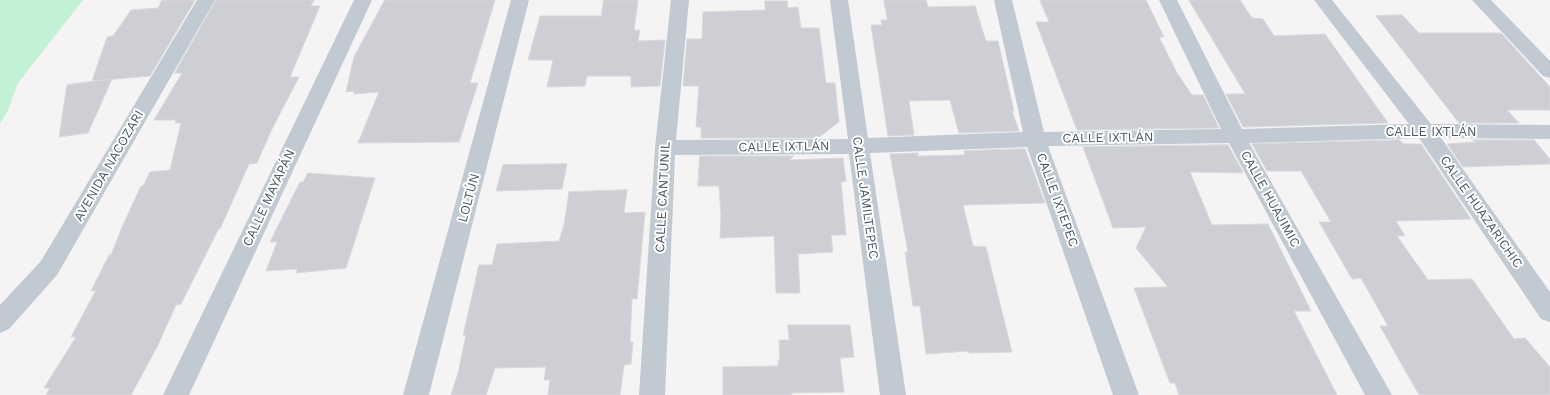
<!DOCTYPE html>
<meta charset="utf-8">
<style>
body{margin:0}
canvas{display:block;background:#f5f3f3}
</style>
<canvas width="1550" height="395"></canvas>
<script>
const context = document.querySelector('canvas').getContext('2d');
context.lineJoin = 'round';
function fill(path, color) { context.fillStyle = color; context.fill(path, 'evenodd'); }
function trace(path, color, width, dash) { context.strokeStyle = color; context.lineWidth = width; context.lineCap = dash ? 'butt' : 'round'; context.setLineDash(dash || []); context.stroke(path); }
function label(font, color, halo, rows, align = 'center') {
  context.font = font + ' "Work Sans",sans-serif'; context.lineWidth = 4; context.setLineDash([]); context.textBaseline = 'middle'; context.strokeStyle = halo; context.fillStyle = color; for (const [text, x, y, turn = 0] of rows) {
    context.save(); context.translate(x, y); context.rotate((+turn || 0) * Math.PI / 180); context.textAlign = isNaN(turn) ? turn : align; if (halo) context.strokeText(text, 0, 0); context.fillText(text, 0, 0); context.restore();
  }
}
fill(new Path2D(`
 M0,0H83L18,83L8,110L0,124Z`), '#c3f1d5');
const building = new Path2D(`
 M162,0H195L150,76L92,81L107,37L113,36L131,10L158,8Z
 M216,0H314L311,6H320L290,77H299L271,131L257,163L249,164L220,229L219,228L181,304L176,305L157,347L131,395H46L50,388H44L76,337H71L96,290L91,291L109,255H111L123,225L141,186H143L150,172L170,170L181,123H175L176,120H154L182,73H175Z
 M385,0H495L470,83H478L459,142L358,143L379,92L354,94V91L346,92L354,57Z
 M604,0H638L634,30H640L638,41L665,40L660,86L631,87V76H587L585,86L547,87L553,60H528L540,16H601Z
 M884,0H926L928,7L975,6L986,41H998L1014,111H1012L1019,131L959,133L950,100L909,101L914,135L888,136L871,25H882L881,20H887Z
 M1040,0H1146L1164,37H1159L1177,73L1192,95H1203L1219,128L1077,130L1036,22H1049Z
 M1189,0H1240L1252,18L1263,19L1274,36L1325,34L1388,123L1243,127L1226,94H1245Z
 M765,1H787L788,8L798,7L801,28H819L826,83H835L839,122L818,138H701V127H696L699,86H683L687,39H702L703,12L765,10Z
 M1402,15L1419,33H1501L1550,87V110H1507L1519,123H1459L1376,16Z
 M112,79L88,133L59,137L67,85Z
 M1400,140L1403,144H1421L1471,219L1396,221L1405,236H1397L1428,280L1472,279L1514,339L1525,338L1550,367V395H1419L1380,326H1388L1361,278L1352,279L1319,222H1331L1301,171H1267L1252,144Z
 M1473,140H1534L1550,159V164L1463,167L1447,144L1475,142Z
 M1228,145L1243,172H1241L1242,173L1190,172L1212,225L1268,224L1311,311H1294L1337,395H1179L1175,383H1170L1134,288L1168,287L1136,248L1146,227L1113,228L1083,147Z
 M1025,149L1045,203L963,205L973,246L986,247L1012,352L969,353V351L926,354L920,306H913L905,252H908L890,154L918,153V156L965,155L964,151Z
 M700,156H794L789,160L843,158L846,181L841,182L846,235H831L833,252L798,254L800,293H776L774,236L720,238L721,216L719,186H698Z
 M567,164L562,189L496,191L503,165Z
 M308,173L375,178L346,268L296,273L298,269L266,271L277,242H270L300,182H303Z
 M627,190L624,213L645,212L637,299H632L630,342H633L631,364L624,365L620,395H548L550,380H544L546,367L495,368L486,395H451L458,373L466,335L463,336L479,265H492L497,244L559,241L564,225L569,192Z
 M788,325H850L854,357L840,358L844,392L791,393L792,395H723V367L778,366V360H780L779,340H789Z`);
fill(building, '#cdcfd5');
trace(building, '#d7d9de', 1);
fill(new Path2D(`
 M197,0H215L57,275L9,329L0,333V305L41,261Z
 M354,0H372L189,395H163Z
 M511,0H529L429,395H403Z
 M671,0H689L676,140L848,139L830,0H848L868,138L1023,132L994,0H1012L1044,132L1221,129L1159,0H1177L1242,129L1409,124L1314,0H1332L1431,124L1550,125V139L1441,138L1550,292V322L1541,319L1419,138L1249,143L1392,395H1365L1229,143L1048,146L1139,395H1113L1027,147L870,153L906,395H880L849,154L675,155L665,395H639L655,148Z
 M1472,0H1491L1550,61V78L1543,76Z`), '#c1cad2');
label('13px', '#4a5661', '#fff', [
 ["CALLE IXTLÁN",1431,132],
 ["CALLE IXTLÁN",1108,138,-1],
 ["CALLE IXTLÁN",784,147,-1],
 ["AVENIDA NACOZARI",109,166,-60],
 ["CALLE CANTUNIL",663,197,-87],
 ["CALLE MAYAPÁN",269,198,-65],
 ["LOLTÚN",469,198,-75],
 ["CALLE JAMILTEPEC",865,198,82],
 ["CALLE HUAJIMIC",1270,199,61],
 ["CALLE IXTEPEC",1057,200,70],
 ["CALLE HUAZARICHIC",1481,212,55]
]);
</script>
